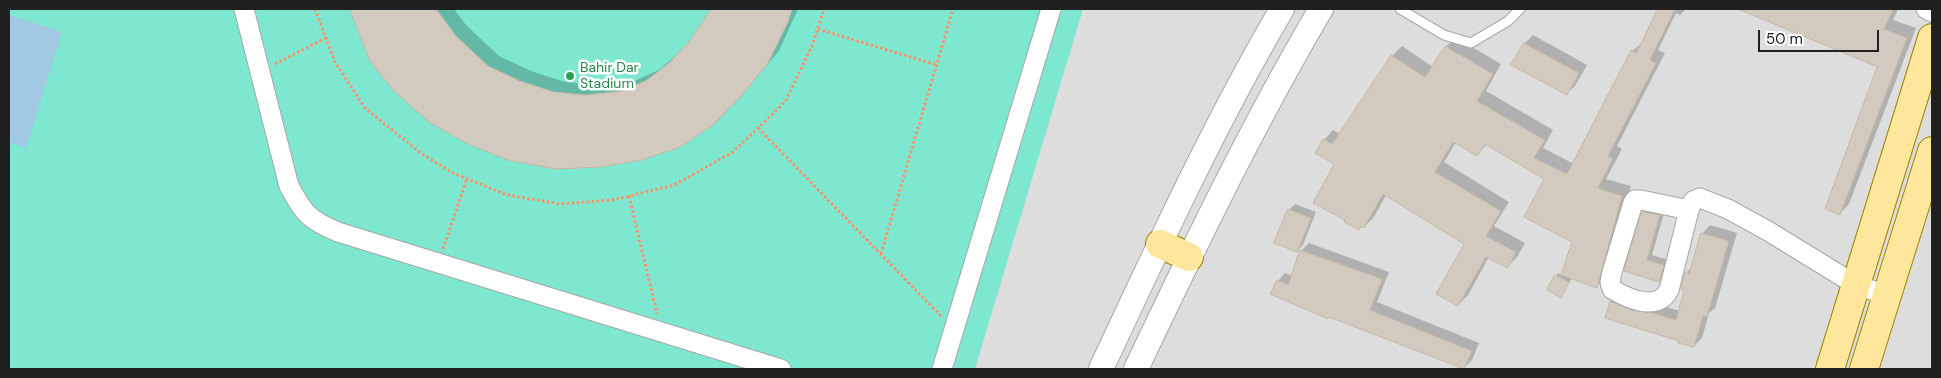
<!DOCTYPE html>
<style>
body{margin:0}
#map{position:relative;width:1941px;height:378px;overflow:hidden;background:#f1efe6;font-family:"DM Sans",sans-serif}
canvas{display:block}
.frame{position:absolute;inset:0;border:10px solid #202020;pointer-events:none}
.scale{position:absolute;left:1758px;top:30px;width:121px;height:22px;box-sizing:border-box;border:2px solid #202020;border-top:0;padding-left:6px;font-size:15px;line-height:18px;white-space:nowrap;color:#202020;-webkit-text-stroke:4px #fff;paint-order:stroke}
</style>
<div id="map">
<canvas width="1941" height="378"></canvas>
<div class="frame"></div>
<div class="scale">50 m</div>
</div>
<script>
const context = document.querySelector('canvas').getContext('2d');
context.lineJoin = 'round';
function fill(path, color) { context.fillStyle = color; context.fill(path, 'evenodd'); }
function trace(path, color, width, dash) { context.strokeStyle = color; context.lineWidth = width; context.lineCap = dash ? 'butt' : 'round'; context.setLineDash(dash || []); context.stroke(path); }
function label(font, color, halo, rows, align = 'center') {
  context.font = font + ' "DM Sans",sans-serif'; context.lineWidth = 5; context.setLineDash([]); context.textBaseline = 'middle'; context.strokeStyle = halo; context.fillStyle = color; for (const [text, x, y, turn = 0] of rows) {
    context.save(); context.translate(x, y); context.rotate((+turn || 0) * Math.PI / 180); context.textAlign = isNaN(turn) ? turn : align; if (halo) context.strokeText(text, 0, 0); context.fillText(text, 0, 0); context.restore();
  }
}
fill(new Path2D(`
 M9,9H1932V369H9Z`), '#dedddd');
fill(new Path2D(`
 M9,9H1083L975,369H9Z`), '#7de7d0');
fill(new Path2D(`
 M9,15L62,32L26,148L9,142Z`), '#a2c9e3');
fill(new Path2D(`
 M352,9H454L466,25L499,56L531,71L565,82L597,85L634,81L659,70L690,43L712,9H798L779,51L752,82L713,124L371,60Z
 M1660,9H1686L1680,15L1676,13L1658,50L1665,53L1617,146L1622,149L1606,179L1631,186L1629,193H1630L1606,277L1597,286L1572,278L1561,296L1556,276L1558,273L1562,275L1574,241L1546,178L1487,144L1477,155L1456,142L1444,162L1509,202L1494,226L1525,243L1517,257L1507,267L1489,257L1468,295L1458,305L1466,244L1386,195L1374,217L1364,227L1362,226L1358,229L1336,163L1324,140L1333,130L1340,134L1392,56L1402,46L1433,67L1446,47L1455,37L1501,64L1486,91L1553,130L1543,148L1574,164L1632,51L1643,42Z
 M1741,9H1898L1893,20L1916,28L1849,204L1839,214L1879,67Z
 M1533,35L1587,65L1575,86L1566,94L1513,64L1525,43Z
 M1295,204L1316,212L1303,245L1297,251L1289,210Z
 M1649,207L1665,210L1652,255L1669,260L1665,275L1659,281L1626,270L1643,212Z
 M1710,225L1737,233L1715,308L1709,313L1702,338L1694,346L1611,302L1619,293L1680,311L1686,289V273L1693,266L1702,234Z
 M1309,243L1389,272L1377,302L1479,343L1472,360L1464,368L1278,281L1285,273L1292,276L1301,251Z`), '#0003');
const building = new Path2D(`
 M350,9H436L456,36L488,66L520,81L554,92L586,95L623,91L647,80L668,64L689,42L711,9H792L788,22L768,63L742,95L713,125L680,147L642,160L600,167L556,169L508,160L466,143L429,122L393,90L370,61Z
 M1658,9H1675L1650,60L1656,63L1608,156L1613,159L1598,188L1622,196L1597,288L1561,275L1572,242L1524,217L1544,179L1485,144L1477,156L1453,142L1435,172L1501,211L1486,236L1516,252L1508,268L1486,257L1458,306L1436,294L1464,244L1383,194L1364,228L1361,226L1359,230L1344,222L1345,220L1313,203L1334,164L1315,153L1323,139L1332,144L1391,55L1425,77L1445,46L1493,74L1477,101L1545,140L1534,158L1567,174L1631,50L1636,53Z
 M1738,9H1893L1884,29L1907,38L1840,215L1825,209L1877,67Z
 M1524,43L1579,73L1567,95L1511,65Z
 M1288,209L1311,218L1297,252L1274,243Z
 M1642,212L1660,215L1647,260L1664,265L1659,282L1624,271Z
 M1701,233L1729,241L1707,317L1703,316L1694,347L1678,343L1679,341L1605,318L1610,301L1632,310L1653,313L1676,320L1684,290L1681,289L1685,272L1689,273Z
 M1300,250L1382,279L1370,310L1472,351L1464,369L1329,317L1328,319L1270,294L1277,280L1288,285Z
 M1555,275L1569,282L1561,298L1547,290Z`);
fill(building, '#d2cabe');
trace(building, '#c5b9a6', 1);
const service = new Path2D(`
 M1400,9L1444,35L1471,43L1508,21L1520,9`);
const minor = new Path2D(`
 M244,9L289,186C304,214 309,220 338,232L781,369
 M1926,9L1932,12
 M1689,210L1641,200H1635L1633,203L1612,272L1610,282L1612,289C1628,299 1658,312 1669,290L1689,210L1693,201L1700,198L1728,209L1768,231L1856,285L1887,295
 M942,369L1051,9`);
const tertiary = new Path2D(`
 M1101,369C1158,247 1214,125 1282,9
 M1136,369C1194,247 1252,126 1321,9`);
const primary = new Path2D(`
 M1160,244L1189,257
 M1830,369L1932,38
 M1864,369L1932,151`);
trace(service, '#a7a7a7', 11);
trace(minor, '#a7a7a7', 21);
trace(tertiary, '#a7a7a7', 26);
trace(primary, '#9c8300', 30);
trace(new Path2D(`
 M315,9L335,62L365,108L422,154L453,173L507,195L560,204L613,200L674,185L733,152L785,102L812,46L824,9
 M818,29L937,65
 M275,64L326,38
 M758,128L941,316
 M629,196L657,314
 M443,249L467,178
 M881,254L953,9`), '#ff9269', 3, [2.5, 2.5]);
trace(service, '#fff', 9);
trace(minor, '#fff', 19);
trace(tertiary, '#fff', 24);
trace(primary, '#ffe69d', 28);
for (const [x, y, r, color] of [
 [570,76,5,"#2e9e5b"]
]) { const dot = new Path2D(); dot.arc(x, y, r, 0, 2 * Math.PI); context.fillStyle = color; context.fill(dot); trace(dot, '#fff', 2); }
label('14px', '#27864d', '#fff', [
 ["Bahir Dar",580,68],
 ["Stadium",580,84]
], 'left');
</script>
